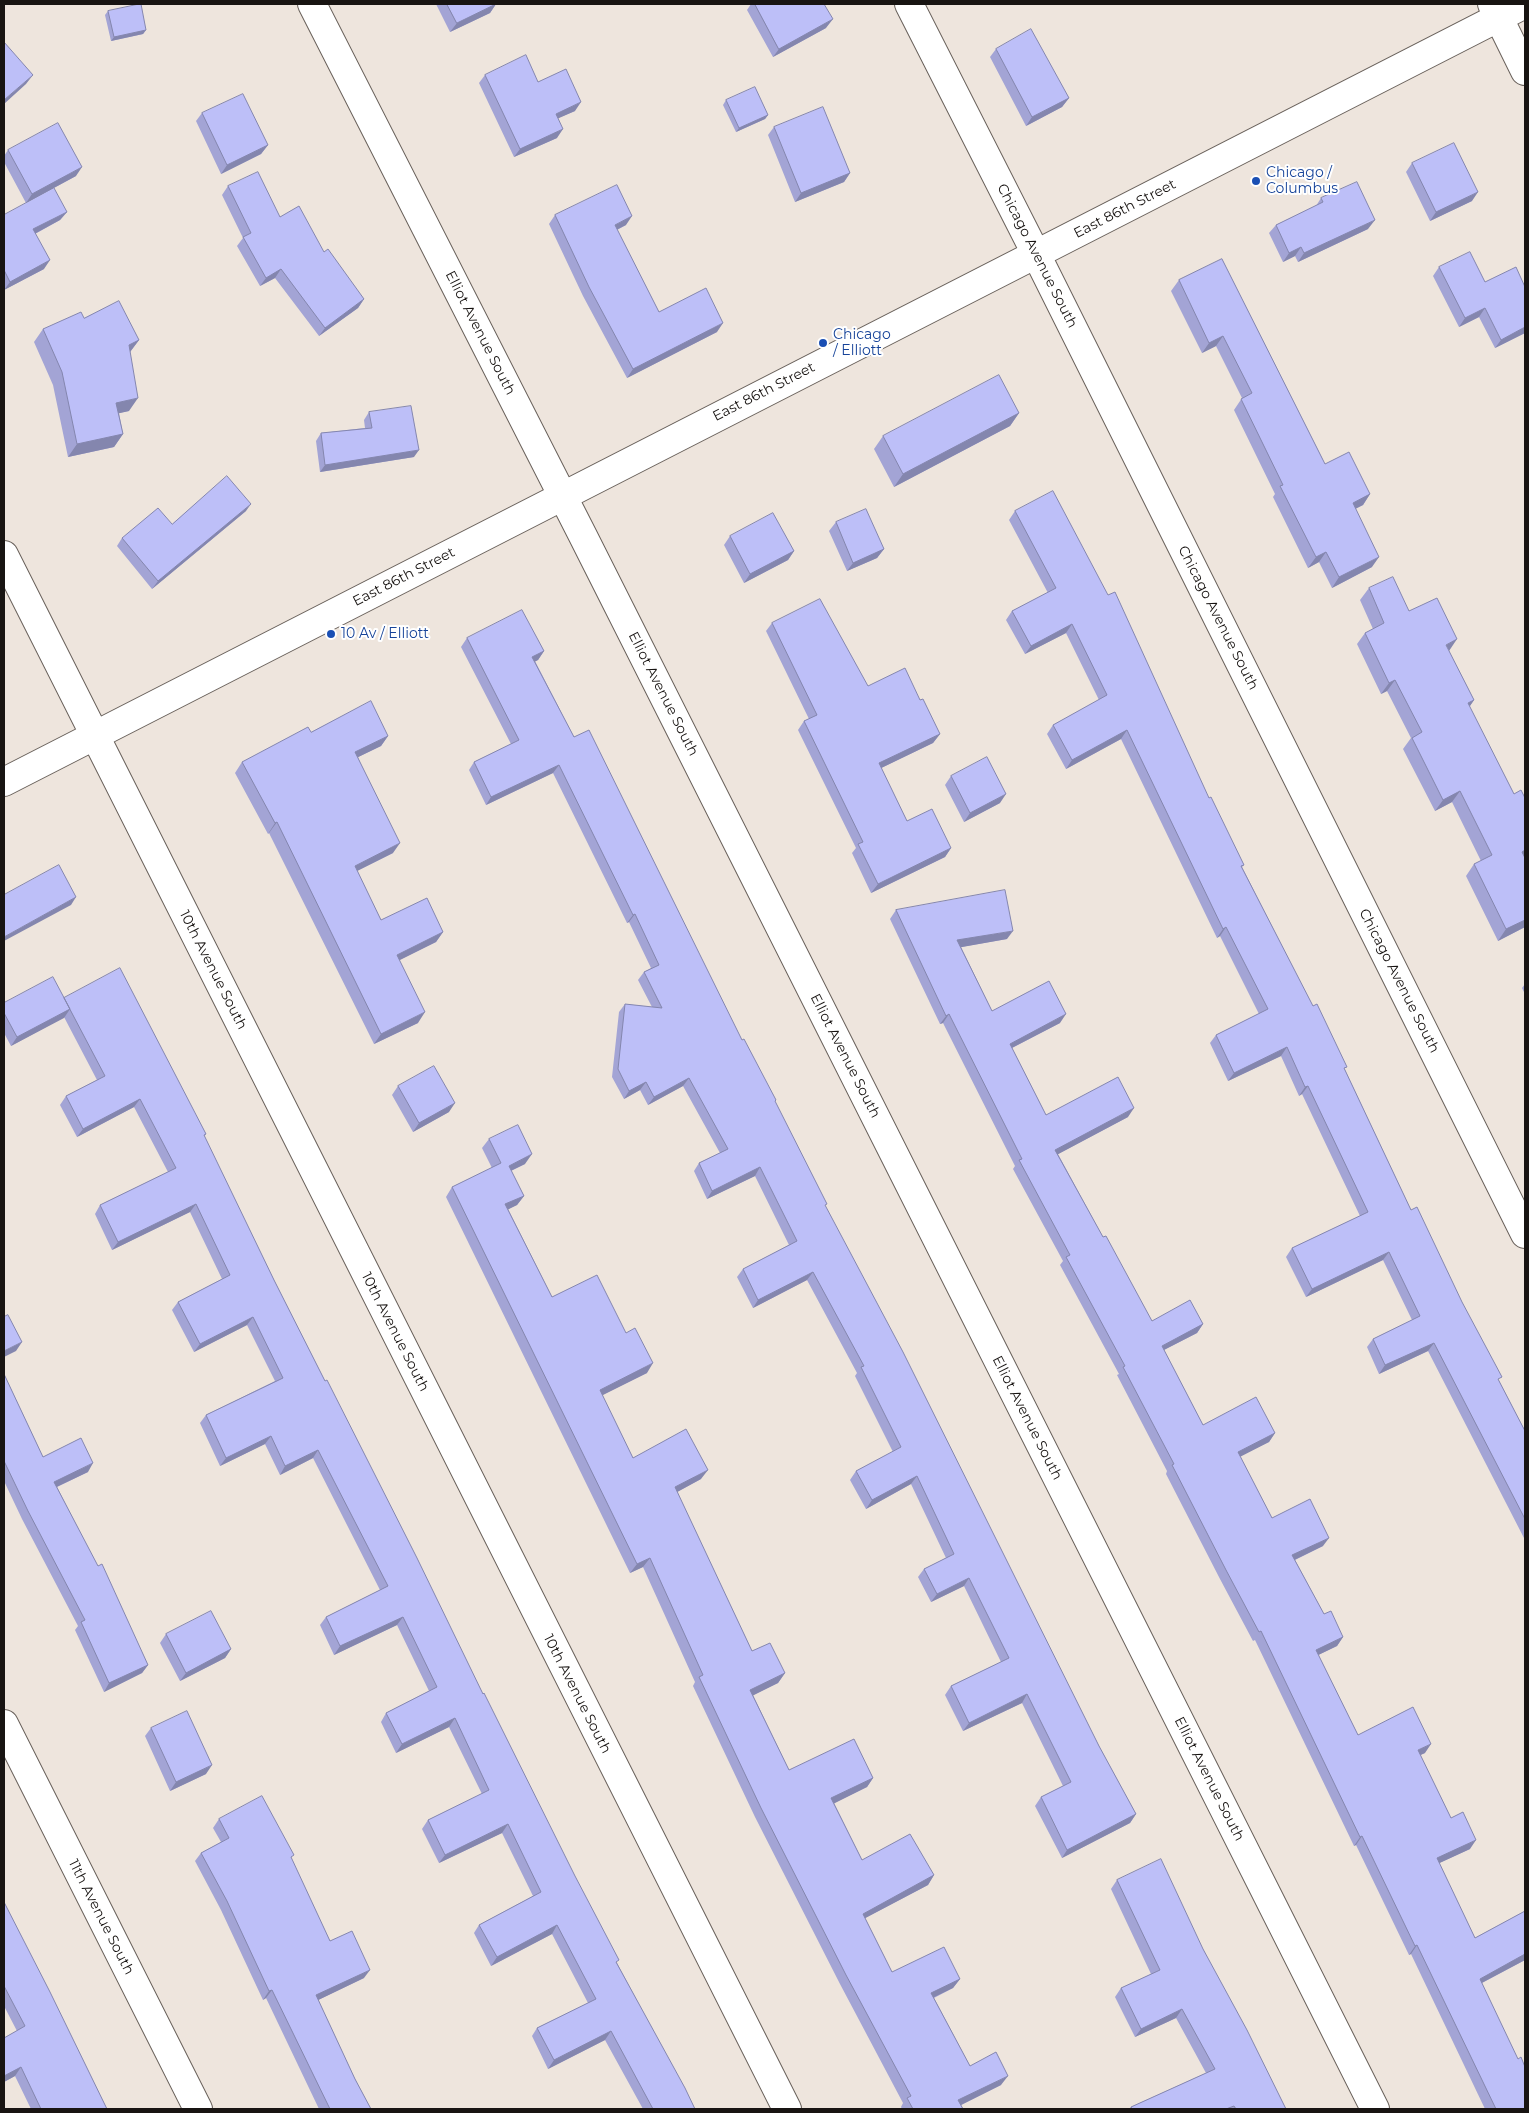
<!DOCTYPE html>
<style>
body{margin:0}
#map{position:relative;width:1529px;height:2113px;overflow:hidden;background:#eee5dd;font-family:Montserrat,sans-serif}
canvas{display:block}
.frame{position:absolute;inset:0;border:5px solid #181412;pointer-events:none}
</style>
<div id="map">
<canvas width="1529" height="2113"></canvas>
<div class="frame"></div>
</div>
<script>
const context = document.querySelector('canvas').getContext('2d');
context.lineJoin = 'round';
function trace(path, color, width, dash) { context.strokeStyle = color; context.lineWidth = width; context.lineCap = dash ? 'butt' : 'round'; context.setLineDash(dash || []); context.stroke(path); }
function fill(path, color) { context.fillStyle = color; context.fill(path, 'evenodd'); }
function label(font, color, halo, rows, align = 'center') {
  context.font = font + ' Montserrat,sans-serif'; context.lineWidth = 4; context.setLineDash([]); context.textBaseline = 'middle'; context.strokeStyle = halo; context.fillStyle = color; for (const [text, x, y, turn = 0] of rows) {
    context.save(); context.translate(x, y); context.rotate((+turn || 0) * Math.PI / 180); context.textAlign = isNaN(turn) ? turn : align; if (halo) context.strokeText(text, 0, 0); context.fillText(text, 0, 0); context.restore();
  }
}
const minor = new Path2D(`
 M312,4L583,536L1375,2109
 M909,4L1036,254L1525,1234
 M1492,4L1525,71
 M4,555L787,2109
 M4,1724L198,2109`);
const tertiary = new Path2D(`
 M4,782L1525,4`);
trace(minor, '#69615b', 30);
trace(tertiary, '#69615b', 30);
trace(minor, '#fff', 28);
trace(tertiary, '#fff', 28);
fill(new Path2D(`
 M436,4H496L490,13L450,32Z
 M751,4H824L826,28L773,57L747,10Z
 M108,11L146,30L143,34L111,41L105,15Z
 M996,49L1069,98L1062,107L1026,126L990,57Z
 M485,75L538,82L575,111L558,118L557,138L514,157L479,83Z
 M726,100L768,115L765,119L736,132L723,105Z
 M202,113L268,145L261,154L221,174L196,121Z
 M774,127L850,173L844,182L795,202L768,135Z
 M8,150L76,176L26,203L4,162V156Z
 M1412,163L1472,201L1430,221L1406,172Z
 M228,186L280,217L324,252L364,299L358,308L319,336L275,278L260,286L237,246L243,238L222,195Z
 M1321,198L1368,229L1298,262L1295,256L1283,262L1269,233L1276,225L1316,206Z
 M67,212L60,220L35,234L44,269L4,290V215Z
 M555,215L626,225L617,230L659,312L717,332L627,378L583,296L549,224Z
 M1222,259L1325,464L1370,494L1363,505L1355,509L1372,567L1332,588L1319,562L1308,568L1273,497L1275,494L1234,410L1242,398L1216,346L1202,353L1171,291L1179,280Z
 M1439,267L1485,282L1525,333L1495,348L1479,317L1459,327L1433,276Z
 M84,318L139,340L130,352L129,411L119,413L123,434L114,447L68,457L53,385L34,342L43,329Z
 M369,412L414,457L320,472L316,441L321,433L365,428L364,420Z
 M1019,413L1010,426L894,487L874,449L883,436Z
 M246,511L152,589L117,546L122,538L172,524Z
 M1015,511L1209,798L1244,865L1242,867L1345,1070L1411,1210L1525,1431V1540L1428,1351L1379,1374L1367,1347L1373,1339L1412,1320L1383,1260L1306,1297L1286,1257L1292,1248L1360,1216L1302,1094L1299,1096L1281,1056L1228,1081L1210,1043L1216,1035L1259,1014L1220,936L1217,938L1121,739L1066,769L1047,734L1053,725L1099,700L1066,633L1025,654L1006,620L1012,611L1048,593L1009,520Z
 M836,522L884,549L877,558L847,571L829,531Z
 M730,536L794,551L788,560L744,583L724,545Z
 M1369,588L1409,611L1449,651L1474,700L1469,707L1514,794L1525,798V927L1498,941L1466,876L1474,864L1481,861L1452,802L1435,811L1403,749L1411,738L1387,691L1381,694L1357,644L1365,633L1373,629L1360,600Z
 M772,623L868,686L920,700L940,734L933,743L881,768L907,821L951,848L945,857L871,893L852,853L856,848L798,730L804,721L809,719L766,631Z
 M467,638L544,651L538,660L535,661L574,737L775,1102L825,1206L1099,1746L1136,1814L1130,1823L1062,1858L1035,1806L1041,1797L1063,1786L1022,1703L963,1731L945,1695L951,1686L1001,1662L964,1586L931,1602L918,1577L924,1569L946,1558L911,1484L866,1509L850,1480L856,1471L893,1452L855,1376L857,1373L807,1280L753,1308L737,1277L743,1269L789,1245L755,1176L707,1199L694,1171L699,1163L720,1153L683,1086L648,1105L640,1090L624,1099L612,1077L619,1012L625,1004L652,1007L638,980L644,972L651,968L629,922L627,923L553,773L486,805L469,770L474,762L511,744L461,647Z
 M311,732L388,736L381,746L358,757L393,853L357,871L381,920L443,932L436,942L399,960L418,1023L374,1044L269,833L268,834L235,773L242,762Z
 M951,776L1000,803L964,822L945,785Z
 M896,910L1007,939L961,947L992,1011L1060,1023L1012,1048L1046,1115L1128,1117L1058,1154L1103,1237L1152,1321L1203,1324L1197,1333L1164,1350L1203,1425L1275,1433L1269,1442L1240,1456L1272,1518L1323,1546L1295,1560L1324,1614L1343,1637L1337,1646L1318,1655L1358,1735L1425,1753L1420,1755L1451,1818L1470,1849L1439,1863L1475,1938L1525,1911V1960L1482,1983L1525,2109H1485L1411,1954L1409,1955L1356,1845L1354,1846L1255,1640L1253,1641L1220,1579L1166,1474L1167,1471L1117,1375L1119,1374L1060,1265L1063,1261L1013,1169L1015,1166L943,1023L940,1024L890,919Z
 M1525,984V994L1522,988Z
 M64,998L206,1134L204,1137L274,1280L483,1694L617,1963L695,2109H643L605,2040L548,2069L532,2036L537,2028L588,2003L552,1934L491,1966L474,1933L479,1925L533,1896L502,1833L439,1863L422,1829L428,1820L482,1794L449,1727L396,1753L381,1722L386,1713L429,1691L397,1625L334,1655L320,1625L326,1617L380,1590L313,1458L280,1475L265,1444L220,1466L200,1423L206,1415L275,1381L247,1325L194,1352L172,1310L178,1302L222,1279L190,1212L112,1250L95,1214L100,1205L168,1172L134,1107L77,1137L60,1105L66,1096L97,1080L64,1017L11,1046L4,1033V1003Z
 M398,1086L449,1112L413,1132L392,1095Z
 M489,1139L525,1164L511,1171L524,1196L517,1205L508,1209L552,1297L626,1333L647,1373L602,1395L633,1458L701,1479L677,1492L752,1651L785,1673L778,1683L753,1695L789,1770L873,1778L867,1787L834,1803L862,1860L934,1875L928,1885L865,1918L892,1972L960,1979L953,1988L934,1998L970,2066L1001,2085L961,2105L963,2109H902L901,2107L903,2103L840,1984L755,1817L693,1686L695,1682L643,1567L630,1573L446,1197L452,1187L492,1168L482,1148Z
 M4,1374L43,1457L88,1472L57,1487L148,1665L142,1673L104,1692L75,1630L78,1626L22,1519L4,1481Z
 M166,1634L231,1649L225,1658L180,1681L160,1643Z
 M151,1728L206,1774L170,1791L145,1736Z
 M219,1819L291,1859L330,1941L364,1978L318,2000L355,2079L371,2109H319L266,1998L263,2000L221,1910L195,1861L201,1853L221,1842L213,1828Z
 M1117,1880L1203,1949L1286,2109H1129L1131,2107L1206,2073L1176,2018L1135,2037L1115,1997L1121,1988L1151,1974L1111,1889Z
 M4,1902L107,2109H31L15,2076L4,2082V2038L17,2031L4,2006Z`), '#a3a4d5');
fill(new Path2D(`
 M496,4L490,13L450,32L457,23Z
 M833,19L826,28L773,57L779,49Z
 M146,30L143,34L111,41L114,37Z
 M33,75L26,84L4,104V100Z
 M1069,98L1062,107L1026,126L1032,117Z
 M581,102L575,111L550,122L556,114Z
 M768,115L765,119L736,132L739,128Z
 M563,129L557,138L514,157L520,149Z
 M268,145L261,154L221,174L227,165Z
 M82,167L76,176L26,203L32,194Z
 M850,173L844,182L795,202L801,193Z
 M1478,192L1472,201L1430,221L1436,212Z
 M67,212L60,220L27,238L33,229Z
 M632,216L626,225L608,234L615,225Z
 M1375,220L1368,229L1298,262L1304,253Z
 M1301,247L1295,256L1283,262L1289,253Z
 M50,260L44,269L4,290L10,282Z
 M281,269L275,278L260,286L266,278Z
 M364,299L358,308L319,336L325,328Z
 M1485,308L1479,317L1459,327L1465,318Z
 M723,323L717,332L627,378L633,369Z
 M1525,327V333L1495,348L1501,340Z
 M1223,336L1216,346L1202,353L1209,343Z
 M139,340L130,352L129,345Z
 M138,398L129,411L107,416L116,403Z
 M1019,413L1010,426L894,487L903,474Z
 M123,434L114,447L68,457L77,444Z
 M419,450L414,457L320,472L325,465Z
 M1370,494L1363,505L1345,514L1353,503Z
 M251,504L246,511L152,589L158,581Z
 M884,549L877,558L847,571L853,563Z
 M794,551L788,560L744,583L750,574Z
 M1326,552L1319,562L1308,568L1316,557Z
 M1379,557L1372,567L1332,588L1339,577Z
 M1072,624L1066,633L1025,654L1031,646Z
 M1457,639L1449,651L1446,645Z
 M544,651L538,660L527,666L532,657Z
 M1395,680L1387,691L1381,694L1389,683Z
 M1474,700L1466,712L1468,703Z
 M1127,730L1121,739L1066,769L1072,760Z
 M940,734L933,743L873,772L879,763Z
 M388,736L381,746L348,762L355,752Z
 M559,765L553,773L486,805L491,797Z
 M1460,791L1452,802L1435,811L1443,800Z
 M1006,794L1000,803L964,822L970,813Z
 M277,822L269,833L268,834L275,823Z
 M400,843L393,853L347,876L355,866Z
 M951,848L945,857L871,893L878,884Z
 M1525,850V858L1522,852Z
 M76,897L71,905L4,941V937Z
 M635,914L629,922L627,923L633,915Z
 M1525,920V927L1498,941L1506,929Z
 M1226,927L1220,936L1217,938L1223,929Z
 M1013,931L1007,939L951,949L957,940Z
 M443,932L436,942L390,965L397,955Z
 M70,1009L64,1018L11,1046L17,1037Z
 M425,1012L418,1023L374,1044L381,1034Z
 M949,1014L943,1023L940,1024L946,1016Z
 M1066,1014L1060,1023L1004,1052L1010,1044Z
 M1287,1047L1281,1056L1228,1081L1234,1073Z
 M689,1078L683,1086L648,1105L654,1097Z
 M646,1082L640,1090L624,1099L629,1091Z
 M1308,1086L1302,1094L1299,1096L1305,1087Z
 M140,1099L134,1107L77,1137L83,1129Z
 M455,1103L449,1112L413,1132L419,1123Z
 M1134,1108L1128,1117L1049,1159L1055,1150Z
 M532,1154L525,1164L502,1175L509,1166Z
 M760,1167L755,1176L707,1199L712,1191Z
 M524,1196L517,1205L499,1214L505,1204Z
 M196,1204L190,1212L112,1250L118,1242Z
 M1389,1252L1383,1260L1306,1297L1312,1289Z
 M813,1272L807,1280L753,1308L758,1300Z
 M253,1317L247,1325L194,1352L200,1344Z
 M1203,1324L1197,1333L1156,1354L1162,1346Z
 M22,1342L16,1351L4,1357V1351Z
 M1434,1343L1428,1351L1379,1374L1385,1365Z
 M653,1363L647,1373L593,1400L600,1390Z
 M1275,1433L1269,1442L1232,1461L1238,1452Z
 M271,1436L265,1444L220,1466L226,1458Z
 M318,1450L313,1458L280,1475L285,1466Z
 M93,1463L88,1472L48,1491L54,1482Z
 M708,1470L701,1479L668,1497L675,1487Z
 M917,1476L911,1484L866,1509L872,1500Z
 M1329,1538L1323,1546L1286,1564L1292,1555Z
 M650,1558L643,1567L630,1573L637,1564Z
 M969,1578L964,1586L931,1602L937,1594Z
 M403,1617L397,1625L334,1655L340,1646Z
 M1343,1637L1337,1646L1310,1659L1316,1650Z
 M231,1649L225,1658L180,1681L186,1673Z
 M148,1665L142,1673L104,1692L109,1683Z
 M785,1673L778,1683L744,1700L750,1690Z
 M1027,1694L1022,1703L963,1731L969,1723Z
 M455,1718L449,1727L396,1753L402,1744Z
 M1431,1744L1425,1753L1412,1759L1418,1750Z
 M212,1765L206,1774L170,1791L176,1782Z
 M873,1778L867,1787L825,1808L831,1798Z
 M1136,1814L1130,1823L1062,1858L1067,1850Z
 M508,1824L502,1833L439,1863L445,1855Z
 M1362,1836L1356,1845L1354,1846L1360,1837Z
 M1476,1840L1470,1849L1431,1867L1437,1858Z
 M934,1875L928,1885L856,1923L863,1914Z
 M557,1925L552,1934L491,1966L497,1957Z
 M1417,1945L1411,1954L1409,1955L1415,1946Z
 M1525,1954V1960L1474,1987L1480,1979Z
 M370,1970L364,1978L310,2004L316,1995Z
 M960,1979L953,1988L924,2002L931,1993Z
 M272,1990L266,1998L263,2000L269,1991Z
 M1182,2009L1176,2018L1135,2037L1141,2029Z
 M611,2031L605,2040L548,2069L554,2060Z
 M21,2067L15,2076L4,2082V2076Z
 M1008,2076L1001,2085L953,2109L958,2100Z`), '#8486ae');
const building = new Path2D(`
 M141,4L146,30L114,37L108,11Z
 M447,4H496L457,23Z
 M755,4H824L833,19L779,49Z
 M1031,29L1069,98L1032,117L996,49Z
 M4,42L33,75L4,100Z
 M526,55L538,82L566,69L581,102L556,114L563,129L520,149L485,75Z
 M755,87L768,115L739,128L726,100Z
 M243,94L268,145L227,165L202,113Z
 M823,107L850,173L801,193L774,127Z
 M58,123L82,167L32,194L8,150Z
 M1454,143L1478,192L1436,212L1412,163Z
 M258,172L280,217L299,206L324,252L328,249L364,299L325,328L281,269L266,278L243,237L251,233L228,186Z
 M1357,182L1375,220L1304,253L1301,247L1289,253L1276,225L1323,202L1321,198Z
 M617,185L632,216L615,225L659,312L706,288L723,323L633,369L589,287L555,215Z
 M54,188L67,212L33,229L50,260L10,282L4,270V215Z
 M1470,252L1485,282L1516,267L1525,287V327L1501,340L1485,308L1465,318L1439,267Z
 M1222,259L1325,464L1349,452L1370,494L1353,503L1379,557L1339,577L1326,552L1316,557L1280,486L1283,485L1241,399L1252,393L1223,336L1209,343L1179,280Z
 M119,301L139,340L129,345L138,398L116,403L123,434L77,444L62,372L43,329L81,312L84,318Z
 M999,375L1019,413L903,474L883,436Z
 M411,406L419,450L325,465L321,433L372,428L369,412Z
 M227,476L251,504L158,581L122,538L158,508L172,524Z
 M1053,491L1108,595L1115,592L1209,798L1211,797L1244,865L1241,866L1313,1006L1317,1004L1347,1067L1344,1068L1411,1210L1417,1207L1462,1302L1502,1377L1498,1379L1525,1431V1519L1434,1343L1385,1365L1373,1339L1420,1316L1389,1252L1312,1289L1292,1248L1368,1212L1308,1086L1305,1087L1287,1047L1234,1073L1216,1035L1268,1009L1226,927L1223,929L1127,730L1072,760L1053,725L1107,695L1072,624L1031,646L1012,611L1056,588L1015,511Z
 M866,509L884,549L853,563L836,522Z
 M773,513L794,551L750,574L730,536Z
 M1393,577L1409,611L1437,598L1457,639L1446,645L1474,700L1468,703L1514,794L1521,790L1525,798V850L1522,852L1525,858V920L1506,929L1474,864L1492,855L1460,791L1443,800L1412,738L1422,732L1395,680L1389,683L1365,633L1384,623L1369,588Z
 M820,599L868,686L905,668L920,700L923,699L940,734L879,763L907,821L932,809L951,848L878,884L858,844L863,842L804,721L817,715L772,623Z
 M522,610L544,651L532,657L574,737L589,730L742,1040L744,1039L776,1100L775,1101L827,1204L825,1205L903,1352L1099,1746L1136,1814L1067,1850L1041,1797L1071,1782L1027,1694L969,1723L951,1686L1009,1658L969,1578L937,1594L924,1569L954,1554L917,1476L872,1500L856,1471L901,1447L861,1367L864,1366L813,1272L758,1300L743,1269L797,1241L760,1167L712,1191L699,1163L728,1149L689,1078L654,1097L646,1082L629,1091L618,1069L625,1004L662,1008L644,972L659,965L635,914L633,915L559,765L491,797L474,762L519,740L467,638Z
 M371,701L388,736L355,752L400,843L355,866L381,920L427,898L443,932L397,955L425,1012L381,1034L277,822L275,823L242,762L308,727L311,732Z
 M987,757L1006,794L970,813L951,776Z
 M59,865L76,897L4,937V895Z
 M1005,890L1013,931L957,940L992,1011L1049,981L1066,1014L1010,1044L1046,1115L1118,1077L1134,1108L1055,1150L1103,1237L1106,1236L1152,1321L1190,1300L1203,1324L1162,1346L1203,1425L1256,1397L1275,1433L1238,1452L1272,1518L1310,1499L1329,1538L1292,1555L1324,1614L1331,1611L1343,1637L1316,1650L1358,1735L1413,1707L1431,1744L1418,1750L1451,1818L1463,1812L1476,1840L1437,1858L1475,1938L1525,1911V1954L1480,1979L1518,2059L1521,2057L1525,2067V2109H1496L1417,1945L1415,1946L1362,1836L1360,1837L1261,1631L1259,1632L1226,1570L1172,1465L1174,1464L1123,1367L1125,1366L1066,1257L1070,1255L1019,1160L1022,1159L949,1014L946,1016L896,910Z
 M120,968L206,1134L204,1135L274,1280L325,1381L327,1380L417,1558L483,1694L484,1693L575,1876L619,1960L616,1962L685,2088L695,2109H653L611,2031L554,2060L537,2028L596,1999L557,1925L497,1957L479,1925L541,1892L508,1824L445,1855L428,1820L489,1790L455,1718L402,1744L386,1713L437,1687L403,1617L340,1646L326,1617L388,1586L318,1450L285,1466L271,1436L226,1458L206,1415L283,1378L253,1317L200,1344L178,1302L230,1275L196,1204L118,1242L100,1205L176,1168L140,1099L83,1129L66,1096L105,1076L64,998Z
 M53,977L70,1009L17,1037L4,1013V1003Z
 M434,1066L455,1103L419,1123L398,1086Z
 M518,1125L532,1154L509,1166L524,1196L505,1204L552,1297L597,1275L626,1333L635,1328L653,1363L600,1390L633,1458L686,1429L708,1470L675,1487L752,1651L770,1643L785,1673L750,1690L789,1770L854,1739L873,1778L831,1798L862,1860L910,1834L934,1875L863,1914L892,1972L944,1947L960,1979L931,1993L970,2066L996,2052L1008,2076L958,2100L963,2109H913L907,2098L911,2096L846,1975L761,1808L699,1677L703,1675L650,1558L637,1564L452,1187L501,1163L489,1139Z
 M8,1315L22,1342L4,1351V1317Z
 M4,1374L43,1457L81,1438L93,1463L54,1482L98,1566L102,1564L148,1665L109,1683L81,1622L85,1620L28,1511L4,1461Z
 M211,1611L231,1649L186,1673L166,1634Z
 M187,1711L212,1765L176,1782L151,1728Z
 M262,1796L294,1855L291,1857L330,1941L352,1931L370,1970L316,1995L355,2079L371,2109H330L272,1990L269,1991L227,1901L201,1853L229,1838L219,1819Z
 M1161,1859L1203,1949L1247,2030L1286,2109H1236L1234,2106L1226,2109H1132L1131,2107L1215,2069L1182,2009L1141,2029L1121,1988L1160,1970L1117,1880Z
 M4,1902L50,1992L107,2109H41L21,2067L4,2076V2038L25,2026L4,1986Z`);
fill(building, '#bdbff8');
trace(building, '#8486ae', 1);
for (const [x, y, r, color] of [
 [1256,181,5,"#1a4fb4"],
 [823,343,5,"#1a4fb4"],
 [331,634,5,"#1a4fb4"]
]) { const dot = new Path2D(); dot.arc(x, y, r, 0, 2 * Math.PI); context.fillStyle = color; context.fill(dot); trace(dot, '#fff', 2); }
label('14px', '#164399', '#fff', [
 ["Chicago /",1266,173],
 ["Columbus",1266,189],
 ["Chicago",833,335],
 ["/ Elliott",833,351],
 ["10 Av / Elliott",341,634]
], 'left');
label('14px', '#181412', '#fff', [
 ["East 86th Street",1125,209,-27],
 ["Chicago Avenue South",1037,256,63],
 ["Elliot Avenue South",480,333,63],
 ["East 86th Street",764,392,-27],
 ["East 86th Street",404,577,-27],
 ["Chicago Avenue South",1218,618,63],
 ["Elliot Avenue South",663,694,63],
 ["10th Avenue South",213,970,63],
 ["Chicago Avenue South",1399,981,63],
 ["Elliot Avenue South",845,1056,63],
 ["10th Avenue South",395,1332,63],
 ["Elliot Avenue South",1027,1418,63],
 ["10th Avenue South",577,1694,63],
 ["Elliot Avenue South",1209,1779,63],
 ["11th Avenue South",101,1917,63]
]);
</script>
